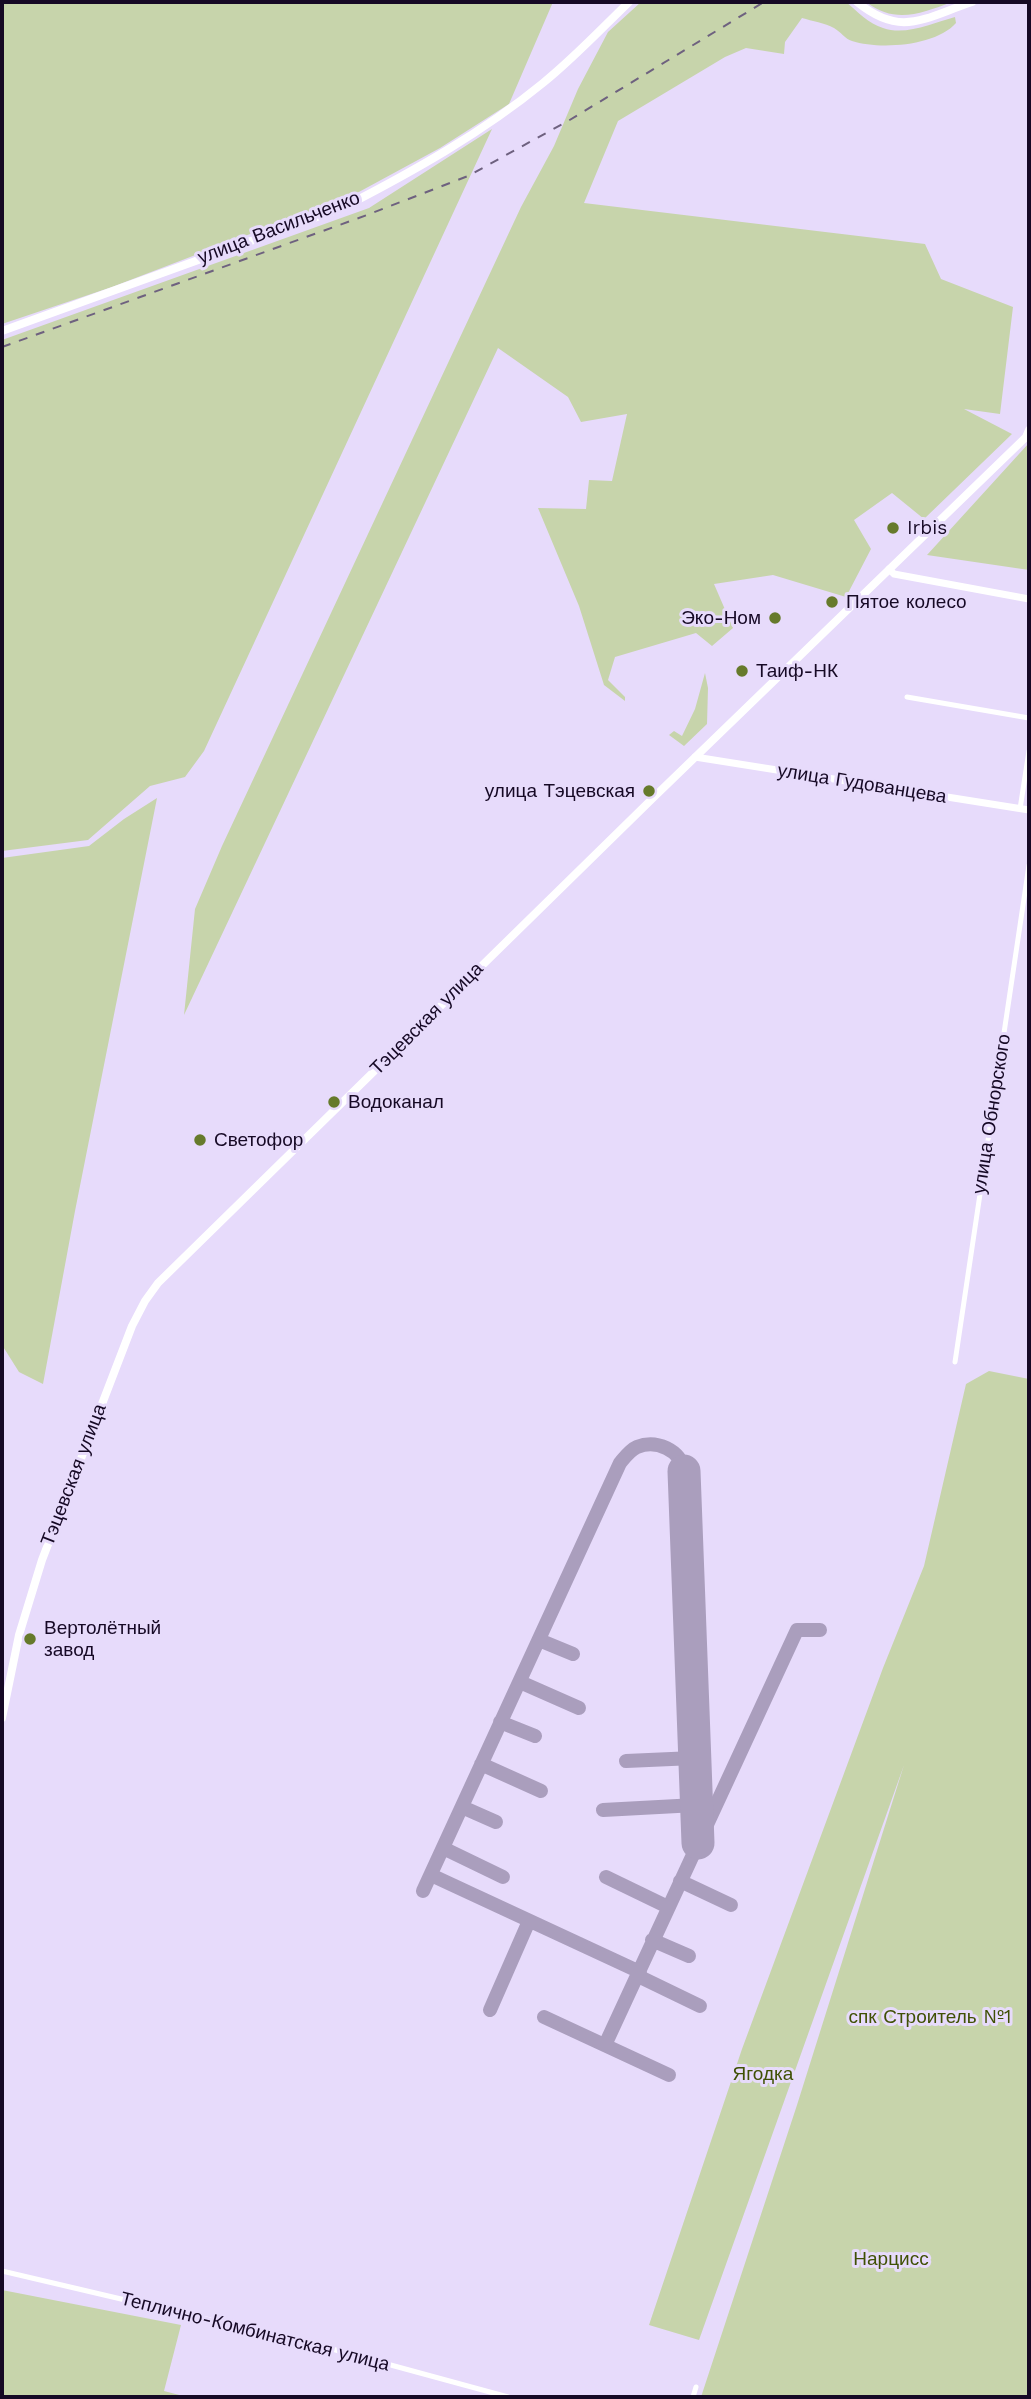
<!DOCTYPE html>
<meta charset="utf-8">
<style>
body{margin:0}
#map{position:relative;width:1031px;height:2399px;overflow:hidden;background:#e7dbfb;font-family:"Work Sans",sans-serif}
canvas{display:block}
.frame{position:absolute;inset:0;border:4px solid #160925;pointer-events:none}
</style>
<div id="map">
<canvas width="1031" height="2399"></canvas>
<div class="frame"></div>
</div>
<script>
const context = document.querySelector('canvas').getContext('2d');
context.lineJoin = 'round';
function fill(path, color) { context.fillStyle = color; context.fill(path, 'evenodd'); }
function trace(path, color, width, dash) { context.strokeStyle = color; context.lineWidth = width; context.lineCap = dash ? 'butt' : 'round'; context.setLineDash(dash || []); context.stroke(path); }
function label(font, color, halo, rows, align = 'center') {
  context.font = font + ' "Work Sans",sans-serif'; context.lineWidth = 6; context.setLineDash([]); context.textBaseline = 'middle'; context.strokeStyle = halo; context.fillStyle = color; for (const [text, x, y, turn = 0] of rows) {
    context.save(); context.translate(x, y); context.rotate((+turn || 0) * Math.PI / 180); context.textAlign = isNaN(turn) ? turn : align; if (halo) context.strokeText(text, 0, 0); context.fillText(text, 0, 0); context.restore();
  }
}
fill(new Path2D(`
 M2,2H553L509,104L440,148L357,193L112,287L2,324Z
 M641,2H846C857,11 869,24 883,28C906,36 933,23 955,17L956,23C936,46 880,50 852,41C845,39 841,32 834,28C825,23 812,21 802,18L785,42L784,54L746,48L725,57L618,121L584,203L925,244L941,279L1013,307L1000,414L964,409L1012,434L924,519L892,493L854,520L871,549L846,597L773,575L714,584L733,628L712,646L696,633L615,657L608,680L625,697V701L604,685L579,606L538,508L586,509L589,480L612,481L627,414L581,422L568,397L498,348L184,1015L195,909L222,846L521,207L554,146L578,89L608,32Z
 M866,2H952C920,14 895,24 866,2Z
 M492,129L204,751L185,777L150,786L88,840L2,851V340L369,208Z
 M1029,443V570L927,555Z
 M705,673L708,688L707,724L684,746L669,735L674,731L682,736L695,709Z
 M157,798L75,1211L43,1384L19,1372L2,1345V858L89,846L124,819Z
 M989,1371L1029,1379V2397H701L797,2105L904,1765L699,2340L649,2325L742,2049L883,1668L924,1566L966,1384Z
 M2,2290L181,2325L164,2391L187,2397H2Z`), '#c7d4ab');
trace(new Path2D(`
 M539,1640L573,1654
 M520,1682L579,1708
 M500,1722L535,1736
 M626,1761L694,1758
 M481,1764L541,1791
 M462,1807L496,1822
 M603,1810L696,1805
 M443,1848L503,1877
 M431,1875L640,1972
 M606,1877L668,1907
 M680,1881L731,1905
 M423,1891L620,1463C625,1457 630,1450 637,1447C656,1439 681,1450 684,1471
 M652,1940L689,1956
 M638,1976L700,2006
 M490,2010L529,1921
 M544,2017L669,2075
 M605,2045L797,1630H820`), '#aa9ebd', 14);
trace(new Path2D(`
 M684,1471L698,1843`), '#aa9ebd', 33);
trace(new Path2D(`
 M907,697L1029,718
 M1020,809L1029,751
 M955,1362L1029,865
 M2,2271L321,2346L508,2397
 M693,2397L696,2387`), '#fff', 5);
trace(new Path2D(`
 M889,569L894,574L1029,599
 M695,757L1029,810`), '#fff', 7);
trace(new Path2D(`
 M857,2C901,38 924,18 972,2
 M2,331L342,208C412,172 482,133 543,83C574,58 601,29 629,2
 M2,1718L19,1635L42,1560L132,1326L145,1301L158,1283L653,798L1026,437L1029,430`), '#fff', 8);
trace(new Path2D(`
 M2,347L367,215L468,176L568,121L764,2`), '#6e617f', 2, [9, 9]);
for (const [x, y, r, color] of [
 [893,528,7,"#667a2b"],
 [832,602,7,"#667a2b"],
 [775,618,7,"#667a2b"],
 [742,671,7,"#667a2b"],
 [649,791,7,"#667a2b"],
 [334,1102,7,"#667a2b"],
 [200,1140,7,"#667a2b"],
 [30,1639,7,"#667a2b"]
]) { const dot = new Path2D(); dot.arc(x, y, r, 0, 2 * Math.PI); context.fillStyle = color; context.fill(dot); trace(dot, '#e7dbfb', 2.5); }
label('19px', '#160925', '#e7dbfb', [
 ["улица Васильченко",279,228,-21],
 ["улица Гудованцева",862,784,9],
 ["Тэцевская улица",427,1019,-45],
 ["улица Обнорского",992,1114,-81],
 ["Тэцевская улица",74,1475,-69],
 ["Теплично-Комбинатская улица",255,2332,14]
]);
label('19px', '#160925', '#e7dbfb', [
 ["Irbis",907,528],
 ["Пятое колесо",846,602],
 ["Эко-Ном",761,618,"right"],
 ["Таиф-НК",756,671],
 ["улица Тэцевская",635,791,"right"],
 ["Водоканал",348,1102],
 ["Светофор",214,1140],
 ["Вертолётный",44,1628],
 ["завод",44,1650]
], 'left');
label('19px', '#3f5004', '#e7dbfb', [
 ["спк Строитель №1",930,2017],
 ["Ягодка",763,2074],
 ["Нарцисс",891,2259]
]);
</script>
